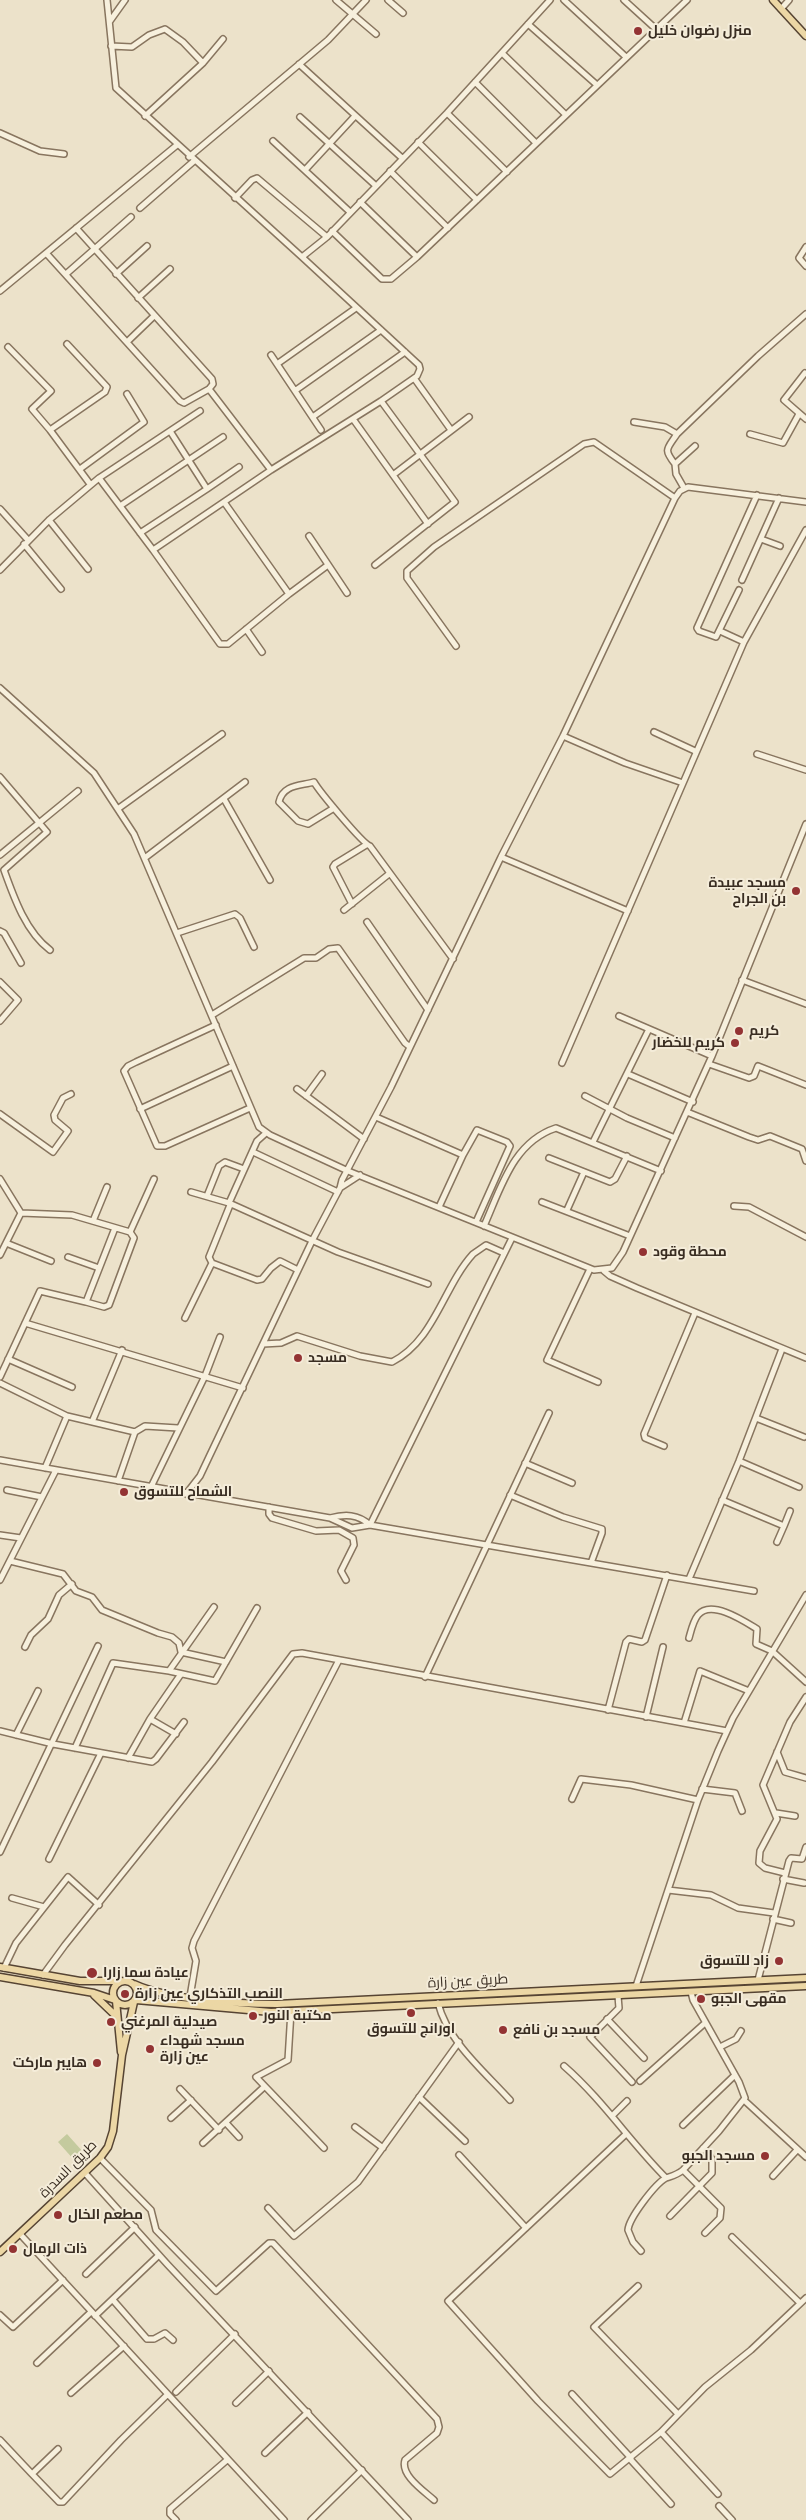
<!DOCTYPE html>
<meta charset="utf-8">
<style>
body{margin:0}
canvas{display:block;background:#ece2ca}
</style>
<canvas width="806" height="2520"></canvas>
<script>
const context = document.querySelector('canvas').getContext('2d');
context.lineJoin = 'round';
function fill(path, color) { context.fillStyle = color; context.fill(path, 'evenodd'); }
function trace(path, color, width, dash) { context.strokeStyle = color; context.lineWidth = width; context.lineCap = dash ? 'butt' : 'round'; context.setLineDash(dash || []); context.stroke(path); }
function label(font, color, halo, rows, align = 'center') {
  context.font = font + ' "Playfair Display",Cairo,serif'; context.lineWidth = 4; context.setLineDash([]); context.textBaseline = 'middle'; context.strokeStyle = halo; context.fillStyle = color; for (const [text, x, y, turn = 0] of rows) {
    context.save(); context.translate(x, y); context.rotate((+turn || 0) * Math.PI / 180); context.textAlign = isNaN(turn) ? turn : align; if (halo) context.strokeText(text, 0, 0); context.fillText(text, 0, 0); context.restore();
  }
}
fill(new Path2D(`
 M67,2134L84,2153L75,2161L58,2142Z`), '#c4ca9e');
const minor = new Path2D(`
 M107,0L116,88L302,257L327,237L447,113L550,0
 M336,0L376,34
 M388,0L403,13
 M564,0L626,57
 M624,0L657,30
 M781,9L789,0
 M110,21L125,0
 M528,24L597,85
 M111,46L132,47L149,35L165,29L183,42L203,63
 M502,53L566,115
 M299,64L402,158
 M475,82L536,143
 M447,113L507,172
 M145,116L203,63L223,39
 M300,117L375,185
 M0,133L40,151L64,154
 M273,141L350,212
 M418,142L477,200
 M189,157L328,40L366,0
 M305,170L355,116
 M390,171L448,228
 M235,198L252,180L257,178L327,237
 M360,202L417,257
 M140,208L194,161
 M76,228L212,379L213,384L209,389L271,470
 M332,231L382,279H391L417,257L687,0
 M806,247L799,258L806,266
 M46,253L180,401L184,403L209,389
 M66,274L131,217
 M116,274L147,246
 M0,291L177,145
 M138,298L170,269
 M127,342L154,316
 M67,344L107,387L105,392L50,430L90,484
 M8,347L51,391L32,409L50,430
 M271,355L321,430
 M277,364L356,308
 M805,373L784,400L806,419
 M414,378L451,430
 M296,390L381,330
 M314,416L405,352
 M353,419L428,524
 M634,422L665,427L677,434
 M750,434L783,443L799,414
 M675,464C663,449 667,449 677,434L758,356L806,314
 M80,469L144,422L127,394
 M393,475L469,417
 M99,478L200,411
 M684,488L676,474L675,464L695,446
 M207,489L239,467
 M120,506L223,437
 M0,509L28,540
 M49,520L88,569
 M140,533L207,489L170,431
 M309,536L347,593
 M761,539L780,546
 M24,544L61,589
 M153,550L220,644H228L289,594L224,502
 M375,565L455,502L381,401
 M0,570L49,520L99,478L153,550L271,470L381,401L417,376L420,369L419,365L302,257
 M742,580L779,498
 M739,590L716,637L699,631L697,628L757,495
 M289,594L328,565
 M246,629L262,652
 M720,631L744,642
 M456,646L407,578V571L434,547L584,444L594,442L675,498
 M0,688L94,773L134,834L259,1127L270,1135L348,1171L594,1270L612,1268L623,1252L712,1056L806,824
 M654,732L695,751
 M563,736L625,763L683,783
 M757,754L806,770
 M0,777L47,832L4,870C14,898 26,932 50,950
 M224,799L270,880
 M119,808L222,734
 M334,808L308,824L298,821L279,802C283,784 301,786 314,782C319,791 362,843 370,846L453,959
 M0,855L78,791
 M146,857L245,782
 M501,857L628,911
 M352,904L333,867L335,864L366,845
 M344,910L389,874
 M367,922L428,1010
 M0,931L4,933L21,963
 M177,933L235,914L240,918L254,947
 M742,980L806,1004
 M0,982L18,1000L0,1021
 M212,1015L304,958H316L329,949L338,948L405,1043L410,1047
 M619,1016L712,1056
 M216,1025L136,1062L128,1066L124,1071L157,1146H165L250,1108
 M562,1063L744,642L806,530
 M709,1064L749,1078L754,1076L758,1066L806,1085
 M628,1074L693,1102
 M297,1089L364,1139
 M306,1096L322,1074
 M585,1096L627,1118L675,1138
 M140,1109L233,1066
 M687,1112L749,1137L758,1140L770,1136L802,1149L806,1161
 M0,1114L53,1152L68,1131L55,1120L54,1115L63,1098L71,1094
 M376,1117L463,1155L439,1207
 M593,1142L649,1029
 M253,1152L338,1192
 M463,1155L477,1130L507,1142L510,1146L476,1222
 M549,1158L610,1182L615,1179L627,1156
 M0,1179L21,1213L72,1215L130,1232L154,1179
 M340,1188L360,1175
 M191,1192L229,1203L338,1252L428,1284
 M207,1196L219,1166L225,1162L244,1169
 M542,1202L630,1236
 M229,1203L257,1141L266,1133
 M230,1205L209,1257L212,1263L257,1280L262,1279L271,1268L280,1261L298,1270
 M734,1206L749,1207L806,1237
 M567,1210L584,1172
 M93,1221L107,1187
 M484,1226C501,1188 513,1142 556,1128L661,1171
 M6,1243L51,1261
 M0,1255L21,1213
 M68,1257L99,1268
 M590,1269L547,1360L598,1382
 M604,1271L610,1276L637,1288L806,1358
 M86,1302L104,1307L109,1305L134,1238L130,1232
 M185,1318L212,1263
 M25,1323L243,1388
 M263,1344L281,1343L297,1336L360,1356L392,1362C435,1340 443,1287 473,1254L486,1245L504,1253
 M8,1359L72,1387
 M0,1377L40,1291L86,1302L115,1228
 M0,1383L67,1416L45,1468
 M67,1416L135,1432L118,1481
 M756,1418L804,1437
 M92,1422L122,1350
 M135,1432L145,1426L178,1428
 M664,1446L645,1438L644,1434L695,1313
 M0,1460L330,1518L352,1528L370,1525L754,1591
 M739,1461L799,1487
 M525,1463L572,1483
 M151,1487L205,1376L220,1337
 M7,1490L42,1497
 M186,1494L200,1476L209,1457L312,1241L340,1188L342,1180L391,1087L501,857L563,736L675,498L680,491L688,487L806,502
 M510,1495L563,1517L602,1529V1533L591,1563
 M722,1500L784,1526L777,1542
 M269,1507V1514L272,1518L316,1531L339,1530L353,1538L354,1545L341,1571L346,1580
 M330,1518C345,1514 358,1514 370,1525
 M370,1525L512,1238
 M784,1526L790,1511
 M0,1535L21,1538
 M10,1561L63,1574L76,1591L92,1597L102,1610L158,1633L172,1637L179,1643L181,1652
 M689,1579L739,1461L782,1349
 M0,1580L56,1470
 M689,1638C691,1631 693,1621 698,1615C711,1599 744,1621 757,1629L756,1644L772,1651L806,1682
 M25,1647L31,1635L48,1619L59,1595L72,1584
 M181,1652L226,1662
 M169,1671L215,1681L257,1608
 M425,1677L549,1413
 M608,1710L626,1642L629,1639L642,1642L645,1640L667,1575
 M646,1717L663,1647
 M150,1719L176,1734
 M684,1723L700,1671L749,1691
 M0,1731L53,1744L152,1762L156,1759L184,1722
 M16,1735L38,1691
 M75,1748L113,1663L169,1671L214,1607
 M777,1752L785,1772L806,1778
 M128,1758L150,1719L181,1674
 M702,1789L735,1793L742,1811
 M572,1799L581,1779L631,1785L698,1800
 M776,1813L795,1816
 M0,1852L98,1646
 M49,1859L101,1753
 M785,1873L765,1868L759,1863L760,1851L777,1819L763,1785L790,1722L806,1697
 M783,1879L804,1883
 M668,1890L711,1895L738,1908L774,1913
 M12,1898L44,1907
 M773,1919L791,1923
 M4,1968L16,1943L68,1877L99,1905
 M43,1975L65,1945L212,1762L293,1654L302,1653L727,1731
 M758,1980L789,1861L791,1858L802,1859L806,1847
 M636,1986L698,1800L718,1751L733,1718L806,1595
 M618,1996L619,2008L590,2037L632,2082
 M190,1997L196,1961L192,1948L194,1941L339,1660
 M438,2003C448,2042 485,2072 510,2100
 M291,2011L288,2060L256,2077L324,2148
 M607,2019L644,2058
 M720,2047L736,2039L741,2031
 M564,2066C603,2100 630,2142 666,2178
 M640,2081L705,2023
 M180,2089L219,2130
 M419,2097L465,2141
 M745,2101L806,2157
 M612,2116L627,2101
 M171,2118L191,2100
 M226,2123L239,2137
 M683,2125L735,2075
 M355,2127L383,2148
 M625,2135L448,2301L538,2401L610,2474L661,2432L705,2387L751,2350L806,2298
 M203,2143L264,2087
 M459,2155L526,2228
 M100,2158L151,2210L156,2230L216,2291L269,2243H273L437,2419L439,2427L437,2433L405,2460C400,2475 424,2491 434,2500
 M683,2170L721,2208L720,2218L705,2233
 M85,2173L168,2265L408,2520
 M773,2176L797,2150
 M268,2208L294,2236L358,2182L459,2042
 M670,2216L712,2173V2159L703,2148
 M20,2234L284,2520
 M732,2237L800,2303
 M641,2251L633,2242L628,2230C629,2218 655,2184 666,2178C672,2176 677,2175 683,2170L719,2131L745,2098L739,2082L693,2000L691,1992
 M86,2274L135,2227
 M638,2286L594,2327L678,2414
 M113,2300L147,2339H154L165,2333L173,2340
 M0,2315L13,2327L63,2280
 M95,2316L159,2255
 M37,2363L91,2312
 M176,2392L235,2334
 M71,2393L124,2346
 M572,2394L631,2458
 M236,2403L269,2371
 M661,2432L718,2494
 M0,2440L32,2474L58,2449
 M265,2453L308,2412
 M630,2459L671,2504
 M32,2474L59,2502H63L121,2440L167,2395
 M719,2506L732,2520
 M176,2520L170,2514V2509L227,2460
 M311,2520L362,2470`);
const major = new Path2D(`
 M773,0L806,36
 M0,1967L80,1981H121
 M0,1977L94,1993L115,2000
 M113 1993a12 12 0 1 1 24 0a12 12 0 1 1-24 0Z
 M134,1984C169,2000 237,2004 277,2004L806,1978
 M94,1995L117,2017
 M136,2000L271,2012L806,1986
 M116,2001L121,2052
 M0,2252L100,2158L108,2147L113,2131L122,2055L134,2002`);
trace(minor, '#88755f', 8);
trace(major, '#564433', 9);
trace(minor, '#f7f0dd', 5);
trace(major, '#ecd7a5', 6);
for (const [x, y, r, color] of [
 [638,31,5,"#933333"],
 [796,891,5,"#933333"],
 [739,1031,5,"#933333"],
 [735,1043,5,"#933333"],
 [643,1252,5,"#933333"],
 [298,1358,5,"#933333"],
 [124,1492,5,"#933333"],
 [779,1961,5,"#933333"],
 [92,1973,6,"#933333"],
 [125,1994,5,"#933333"],
 [701,1999,5,"#933333"],
 [411,2013,5,"#933333"],
 [253,2016,5,"#933333"],
 [111,2022,5,"#933333"],
 [503,2030,5,"#933333"],
 [150,2049,5,"#933333"],
 [97,2063,5,"#933333"],
 [765,2156,5,"#933333"],
 [58,2215,5,"#933333"],
 [13,2249,5,"#933333"]
]) { const dot = new Path2D(); dot.arc(x, y, r, 0, 2 * Math.PI); context.fillStyle = color; context.fill(dot); trace(dot, '#f4ecd9', 2); }
label('bold 14px', '#392d22', '#f4ecd9', [
 ["منزل رضوان خليل",648,31],
 ["مسجد عبيدة",786,883,"right"],
 ["بن الجراح",786,899,"right"],
 ["كريم",749,1031],
 ["كريم للخضار",725,1043,"right"],
 ["محطة وقود",653,1252],
 ["مسجد",308,1358],
 ["الشماح للتسوق",134,1492],
 ["زاد للتسوق",769,1961,"right"],
 ["عيادة سما زارا",103,1973],
 ["النصب التذكاري عين زارة",135,1994],
 ["مقهى الجبو",711,1999],
 ["مكتبة النور",263,2016],
 ["صيدلية المرغني",121,2022],
 ["اورانج للتسوق",411,2029,"center"],
 ["مسجد بن نافع",513,2030],
 ["مسجد شهداء",160,2041],
 ["عين زارة",160,2057],
 ["هايبر ماركت",87,2063,"right"],
 ["مسجد الجبو",755,2156,"right"],
 ["مطعم الخال",68,2215],
 ["ذات الرمال",23,2249]
], 'left');
label('14px', '#392d22', '#f4ecd9', [
 ["طريق عين زارة",468,1981,-3],
 ["طريق السدرة",68,2169,-45]
]);
</script>
